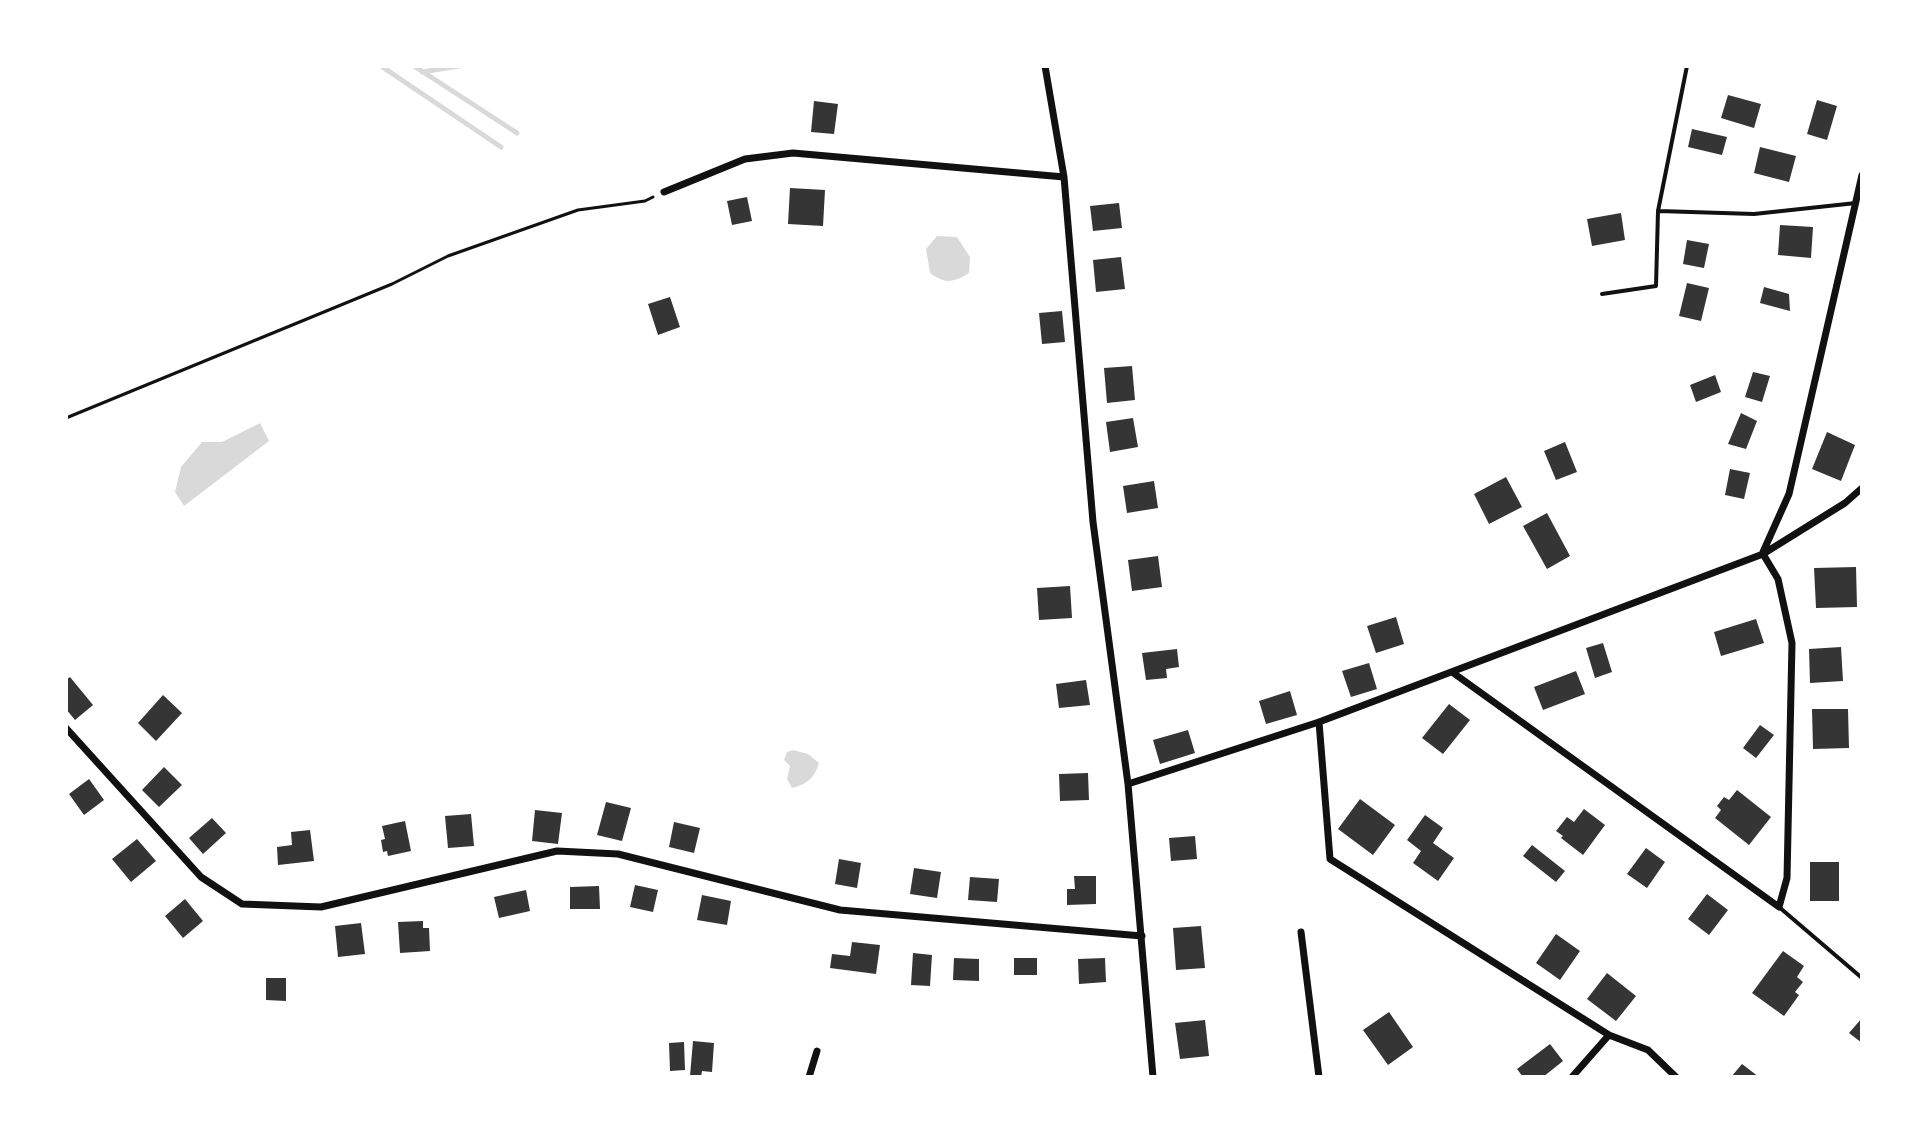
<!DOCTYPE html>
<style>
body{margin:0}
#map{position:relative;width:1928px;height:1143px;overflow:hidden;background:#fff;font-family:"PT Sans Narrow",sans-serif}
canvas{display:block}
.frame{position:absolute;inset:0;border:68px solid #fff;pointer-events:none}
</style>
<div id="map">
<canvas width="1928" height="1143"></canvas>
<div class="frame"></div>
</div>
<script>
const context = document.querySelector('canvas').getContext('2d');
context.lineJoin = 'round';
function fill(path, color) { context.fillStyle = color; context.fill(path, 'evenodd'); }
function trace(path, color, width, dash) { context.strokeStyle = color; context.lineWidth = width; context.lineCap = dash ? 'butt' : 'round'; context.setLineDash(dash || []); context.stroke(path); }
fill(new Path2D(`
 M937,236L957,237L970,257L969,273C953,283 945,284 930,273L926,249Z
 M260,423L269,441L184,506L175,492L181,467L202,442H222Z
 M793,750L808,754L819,763C814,779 807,784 792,788L787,779L790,766L784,760L787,752Z`), '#d9d9d9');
trace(new Path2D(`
 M381,66L501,147
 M414,66L517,133
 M422,72L459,66`), '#d9d9d9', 5);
fill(new Path2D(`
 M1728,95L1761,104L1754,128L1721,118Z
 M1817,100L1837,106L1827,140L1807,134Z
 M814,101L838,104L834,134L811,132Z
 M1692,129L1727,137L1722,155L1688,147Z
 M1760,147L1796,156L1789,182L1754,173Z
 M790,188L825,190L823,226L788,224Z
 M747,197L752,221L732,225L727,201Z
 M1119,203L1122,228L1093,231L1090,206Z
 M1621,213L1625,240L1592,246L1587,219Z
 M1780,225L1813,227L1811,258L1778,255Z
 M1687,240L1709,244L1704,268L1683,264Z
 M1121,257L1125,289L1096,292L1093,260Z
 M1687,283L1709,288L1701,321L1679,316Z
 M1764,287L1789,294L1790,311L1760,303Z
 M670,297L680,327L658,335L648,304Z
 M1062,311L1065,342L1042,344L1039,313Z
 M1132,366L1135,400L1107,403L1104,368Z
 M1753,372L1770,376L1762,402L1745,397Z
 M1715,375L1721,392L1696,402L1690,385Z
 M1741,413L1757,421L1746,449L1728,444Z
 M1133,418L1138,447L1110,452L1106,422Z
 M1827,432L1855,445L1841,481L1812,469Z
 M1565,442L1577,472L1556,480L1544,451Z
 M1730,469L1750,473L1744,499L1725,495Z
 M1506,477L1522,507L1489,524L1474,494Z
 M1154,481L1158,508L1127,513L1123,486Z
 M1547,513L1570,556L1547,569L1523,526Z
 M1158,556L1162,587L1132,591L1128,560Z
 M1856,567L1857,607L1816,608L1814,568Z
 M1070,586L1072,618L1039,620L1037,588Z
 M1396,617L1404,644L1376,653L1367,626Z
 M1756,619L1764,643L1721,656L1714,632Z
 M1603,643L1612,672L1595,678L1586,648Z
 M1841,647L1843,681L1810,683L1809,649Z
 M1177,649L1179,667L1166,669L1167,678L1146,680L1142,653Z
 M1369,663L1377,689L1351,697L1342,671Z
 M1576,671L1585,694L1543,710L1534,687Z
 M70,677L93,705L75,720L66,709V680Z
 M1086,680L1090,705L1059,708L1056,684Z
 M1290,691L1297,715L1266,724L1259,701Z
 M163,695L182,713L156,741L138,723Z
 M1449,704L1470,720L1443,754L1422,738Z
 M1812,709H1848L1849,748L1813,749Z
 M1760,725L1774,735L1756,758L1743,748Z
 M1188,730L1195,753L1160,764L1153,740Z
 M164,767L182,785L159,807L142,790Z
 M1088,773L1089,800L1060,801L1059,774Z
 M89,779L104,800L84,815L69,794Z
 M1737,790L1771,817L1749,845L1715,818L1721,810L1717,806L1724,797L1729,800Z
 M1360,799L1395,825L1373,855L1338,829Z
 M606,802L631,808L622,841L597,835Z
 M1584,809L1605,825L1583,855L1561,838L1563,836L1556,831L1567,817L1574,822Z
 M535,810L562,813L558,844L532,841Z
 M471,814L474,846L448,848L445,816Z
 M1425,815L1443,828L1433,843L1454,858L1438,881L1413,863L1421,851L1407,840Z
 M212,818L226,833L203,854L189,838Z
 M405,821L411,851L388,856L387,851L383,852L381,840L385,839L382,826Z
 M674,822L700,828L694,853L669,847Z
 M310,830L314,861L278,865L277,847L292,845L291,832Z
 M1195,836L1197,859L1171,861L1169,838Z
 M137,839L156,861L131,882L112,859Z
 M1532,845L1565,871L1556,882L1523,856Z
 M1646,848L1665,862L1647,888L1627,874Z
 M839,859L861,863L857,888L835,884Z
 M1810,862H1839V901H1810Z
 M914,868L941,872L937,898L910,894Z
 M1074,876H1096V904L1067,905V889H1075Z
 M970,877L999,879L997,902L968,900Z
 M635,885L658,890L653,912L630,907Z
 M599,886L600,909H570V887Z
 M526,890L530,911L499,918L494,897Z
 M1707,894L1728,910L1709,935L1688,919Z
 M702,895L731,901L727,925L697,920Z
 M185,899L203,921L183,938L165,916Z
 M423,921V928H429L430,951L400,953L398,922Z
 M361,923L365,954L338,957L335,926Z
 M1201,926L1205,968L1176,970L1173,928Z
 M1556,934L1580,951L1560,980L1536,963Z
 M852,942L880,945L876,974L830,968L832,954L850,956Z
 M1783,951L1804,966L1797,977L1803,982L1795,992L1799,995L1784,1016L1752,993Z
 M913,953L932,955L930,986L911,985Z
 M954,958L979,959V981L953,980Z
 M1014,958H1037V975H1014Z
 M1105,958L1106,982L1079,984L1078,959Z
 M1607,973L1636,996L1616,1021L1587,999Z
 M266,978H286V1001L266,1000Z
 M1389,1012L1413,1047L1388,1065L1363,1030Z
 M1862,1018V1043L1849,1033Z
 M1205,1020L1209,1056L1180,1059L1175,1023Z
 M693,1041L714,1043L712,1072L702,1071L701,1077L690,1076Z
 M684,1042L685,1070L670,1071L669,1043Z
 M1550,1044L1563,1061L1543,1077H1523L1517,1069Z
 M1742,1064L1759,1077H1731Z`), '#353535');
trace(new Path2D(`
 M66,418L392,284L448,256L578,210L645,201L653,197`), '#111', 3);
trace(new Path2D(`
 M1659,211L1754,214L1856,203
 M1602,294L1656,286L1658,211L1687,66
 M1779,907L1862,978`), '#111', 4);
trace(new Path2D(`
 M1045,66L1064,177L1093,522L1128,784L1153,1077
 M664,192L745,159L793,153L1064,177
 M1763,552L1789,494L1862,175
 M1452,672L1779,907L1787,878L1792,643L1778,579L1763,554
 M1319,722L1330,859L1609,1035L1648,1050L1676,1077
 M66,728L201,877L242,904L321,907L557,851L618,854L840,910L1142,936
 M1128,784L1319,722L1763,554L1845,503L1862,488
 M1301,932L1319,1077
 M809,1077L817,1051
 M1572,1077L1609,1035`), '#111', 7);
</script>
